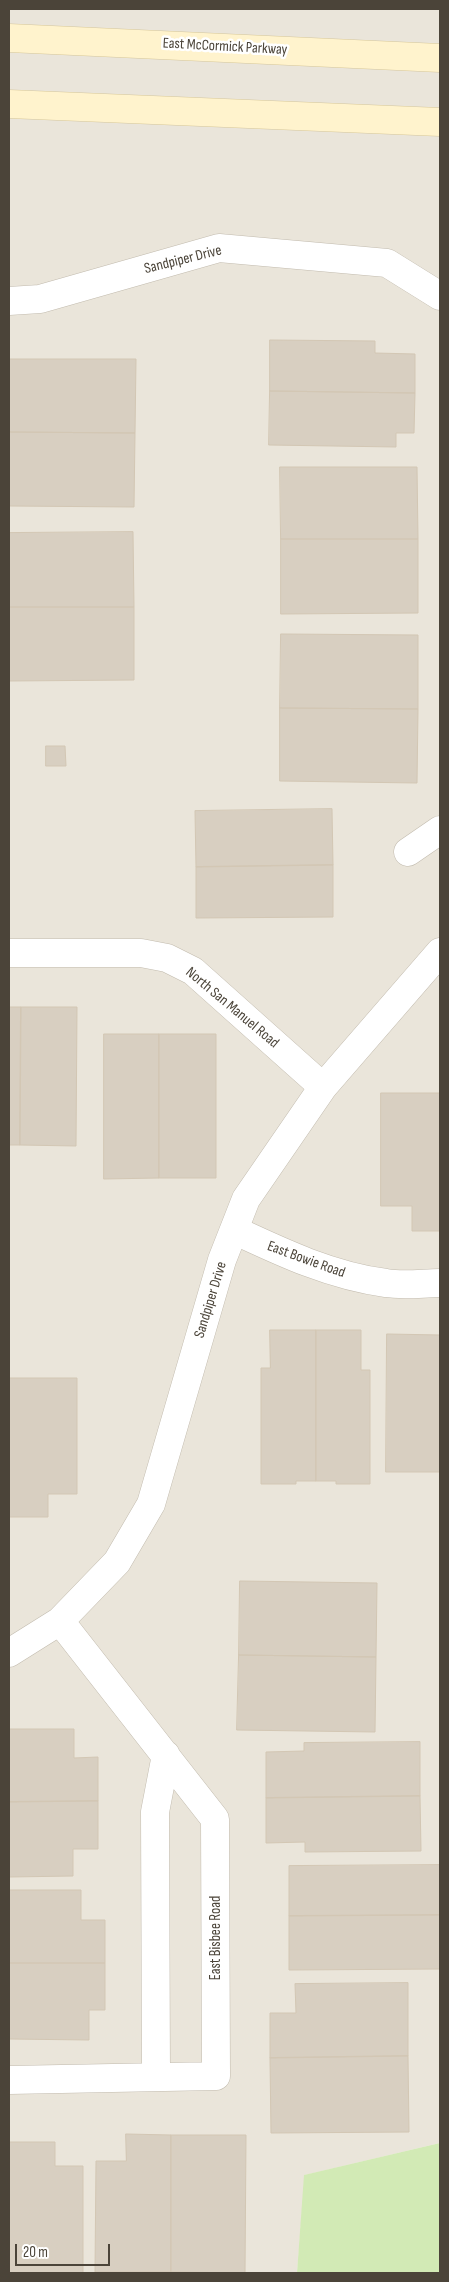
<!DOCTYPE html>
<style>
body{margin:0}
#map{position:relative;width:449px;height:2282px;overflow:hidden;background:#f6f3ec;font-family:"Sofia Sans Condensed",sans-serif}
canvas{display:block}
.frame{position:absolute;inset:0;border:10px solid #4b4439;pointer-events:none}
.scale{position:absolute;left:15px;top:2244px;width:95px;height:22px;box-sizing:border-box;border:2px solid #4b4439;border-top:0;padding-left:6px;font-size:15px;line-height:18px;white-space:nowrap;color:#4b4439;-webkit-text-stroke:4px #fff;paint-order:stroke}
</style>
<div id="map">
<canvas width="449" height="2282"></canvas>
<div class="frame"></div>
<div class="scale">20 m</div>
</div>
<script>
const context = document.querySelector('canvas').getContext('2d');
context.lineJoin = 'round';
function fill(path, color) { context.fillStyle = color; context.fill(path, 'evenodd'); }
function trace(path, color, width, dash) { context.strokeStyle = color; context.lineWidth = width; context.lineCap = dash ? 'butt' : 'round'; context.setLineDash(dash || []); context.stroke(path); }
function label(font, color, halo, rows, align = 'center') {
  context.font = font + ' "Sofia Sans Condensed",sans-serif'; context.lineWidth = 5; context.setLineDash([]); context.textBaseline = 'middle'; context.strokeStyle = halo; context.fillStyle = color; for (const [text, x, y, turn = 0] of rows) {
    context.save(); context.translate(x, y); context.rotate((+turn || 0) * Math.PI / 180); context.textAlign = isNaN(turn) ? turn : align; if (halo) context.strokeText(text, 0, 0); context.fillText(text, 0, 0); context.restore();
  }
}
fill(new Path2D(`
 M9,9H440V2143L305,2175L297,2273H9Z`), '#eae5da');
fill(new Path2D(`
 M440,2143V2273H297L304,2175Z`), '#d2eab5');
const building = new Path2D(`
 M270,340L375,341V353L415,354V393L270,391Z
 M9,359H136L135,433L9,432Z
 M270,391L415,393L414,433H396V447L269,445Z
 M9,432L135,433L134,507L9,506Z
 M280,467H417L418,539H281Z
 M133,532L134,607H9V533Z
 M281,539H418V613L281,614Z
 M9,607H134V680L9,681Z
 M281,634L418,635V709L280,708Z
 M280,708L418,709L417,783L280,781Z
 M46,746H65L66,766H46Z
 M332,809L333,865L196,867L195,811Z
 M333,865V917L196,918V867Z
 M9,1007H21L20,1145H9Z
 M21,1007H77L76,1146L20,1145Z
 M104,1034H159V1178L104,1179Z
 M159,1034H216V1178H159Z
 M381,1093H440V1231H412V1206H381Z
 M270,1330H316V1481H296V1484H261V1368H270Z
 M316,1330H361V1370H370V1484H336V1481H316Z
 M387,1334L440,1335V1472H386Z
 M9,1378H77V1494H48V1517H9Z
 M240,1581L377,1583L376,1657L239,1655Z
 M239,1655L376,1657L375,1732L237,1730Z
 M9,1729H74V1758L98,1757V1801L9,1802Z
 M420,1742V1796L266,1798V1752L304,1751V1743Z
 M420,1796L421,1851L305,1852V1842L266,1843V1798Z
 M98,1801V1849H73V1876L9,1877V1802Z
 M440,1865V1915L289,1916V1866Z
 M9,1890H81V1920H105V1963H9Z
 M440,1915V1969L289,1970V1916Z
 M9,1963H105V2010H89V2040L9,2039Z
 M408,1983V2056L270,2058V2013H296L295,1984Z
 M408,2056L409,2132L271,2133L270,2058Z
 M126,2134L171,2135V2272H95L96,2161H126Z
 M171,2135H246L245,2273L171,2272Z
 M9,2142H55V2166H83V2273H9Z`);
fill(building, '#d8cfc1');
trace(building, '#d3c7b4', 1);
const minor = new Path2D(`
 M9,301L40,299L219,248L387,263L440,296
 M408,852L440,830
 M9,953H141L167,958L193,971L323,1087
 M234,1230C283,1253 332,1276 386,1283C404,1286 423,1283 440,1283
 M9,1653L60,1621L117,1562L151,1504L222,1260L246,1199L323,1087L440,952
 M156,2077L155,1812L166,1755
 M9,2080L216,2076L215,1819L60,1621`);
const secondary = new Path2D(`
 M9,38L440,58
 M9,104L440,122`);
trace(minor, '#c2bbae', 29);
trace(secondary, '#d6c79b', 29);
trace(minor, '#fff', 28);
trace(secondary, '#fff3cd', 28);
label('15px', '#4b4439', '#fff', [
 ["East McCormick Parkway",225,47,3],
 ["Sandpiper Drive",183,260,-14],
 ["North San Manuel Road",232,1008,40],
 ["East Bowie Road",306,1260,20],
 ["Sandpiper Drive",211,1300,-73],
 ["East Bisbee Road",216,1938,-90]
]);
</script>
